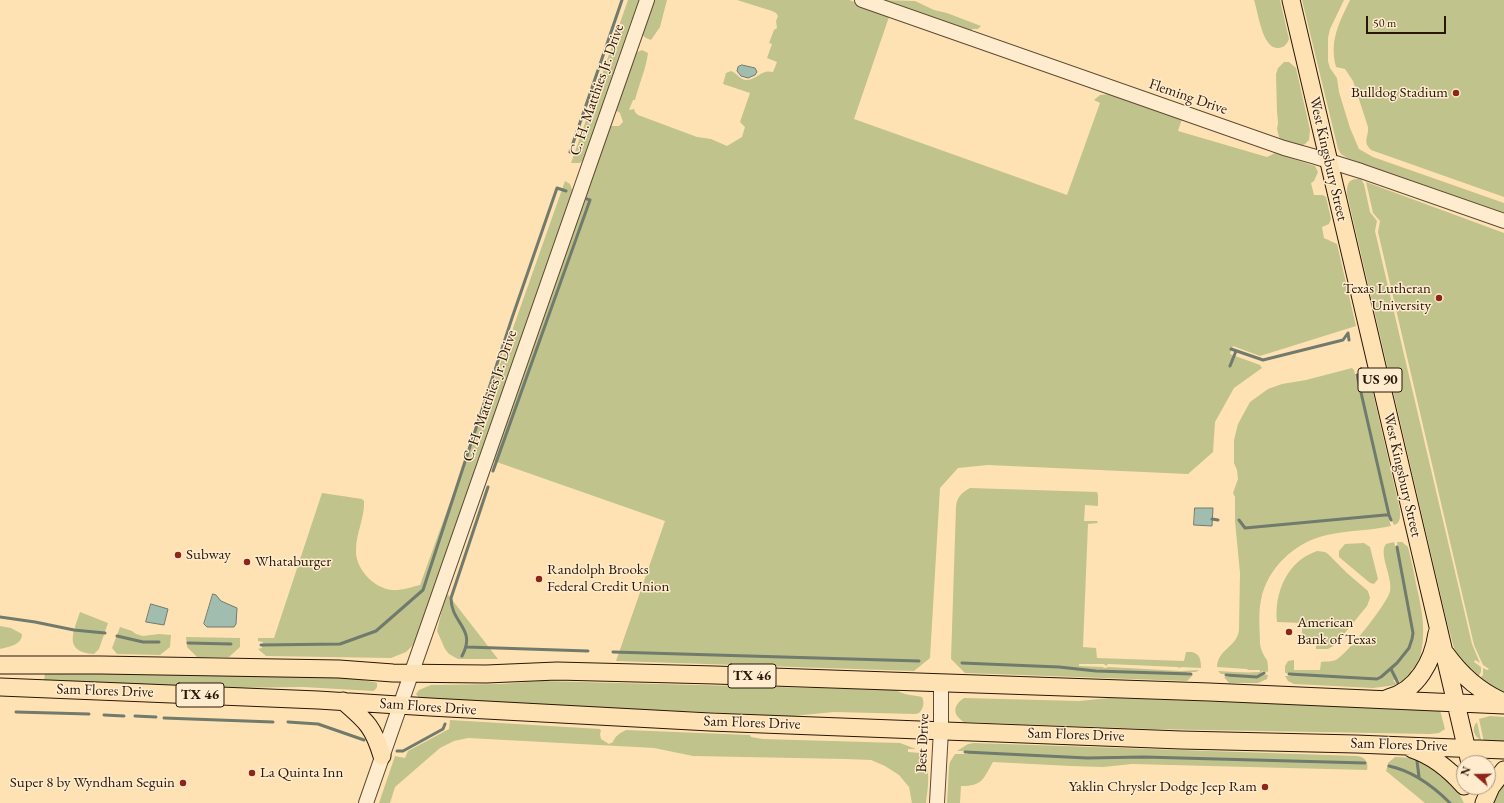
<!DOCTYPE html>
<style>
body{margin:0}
#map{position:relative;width:1504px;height:803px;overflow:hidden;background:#ffe2b3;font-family:"EB Garamond",serif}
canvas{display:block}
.north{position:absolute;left:1456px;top:755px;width:40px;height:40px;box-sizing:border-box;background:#ffecce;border:1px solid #a9977f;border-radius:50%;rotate:290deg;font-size:11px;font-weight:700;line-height:16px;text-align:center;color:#291709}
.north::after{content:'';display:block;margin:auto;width:14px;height:18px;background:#8f2418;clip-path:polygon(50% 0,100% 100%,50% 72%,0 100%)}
.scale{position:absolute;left:1366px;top:16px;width:80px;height:18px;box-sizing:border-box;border:2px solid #291709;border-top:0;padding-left:5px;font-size:12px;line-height:14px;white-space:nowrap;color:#291709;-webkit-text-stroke:3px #ffecce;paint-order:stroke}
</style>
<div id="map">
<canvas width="1504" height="803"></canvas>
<div class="north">N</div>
<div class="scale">50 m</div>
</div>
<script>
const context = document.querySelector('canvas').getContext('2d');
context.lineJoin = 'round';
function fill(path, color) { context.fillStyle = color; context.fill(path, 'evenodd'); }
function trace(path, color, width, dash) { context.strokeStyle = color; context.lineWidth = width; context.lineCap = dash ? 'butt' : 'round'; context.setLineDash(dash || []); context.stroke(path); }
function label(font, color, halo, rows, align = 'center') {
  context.font = font + ' "EB Garamond",serif'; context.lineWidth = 3; context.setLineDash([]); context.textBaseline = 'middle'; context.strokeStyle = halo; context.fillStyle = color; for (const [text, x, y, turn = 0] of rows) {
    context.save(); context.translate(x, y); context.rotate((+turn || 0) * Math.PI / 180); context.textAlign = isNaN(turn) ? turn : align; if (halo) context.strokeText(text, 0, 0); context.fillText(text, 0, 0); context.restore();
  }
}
fill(new Path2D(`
 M628,0H641L587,157L580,163H571Z
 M652,0H667L660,27L651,40L646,38L641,34Z
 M737,0H849L890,14L854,119L1067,195L1100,103L1094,100L1100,95L1110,94L1182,119L1178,131L1267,157L1275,153L1315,166L1318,172L1314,181L1311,183L1314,195H1323L1326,197L1331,219L1329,224L1322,227L1324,238L1337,244L1356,326L1260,356L1233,346L1230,354L1260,365L1262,368L1234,388L1215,422L1213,452L1188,474L988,465L958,468L940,488L930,658L914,671L616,661L665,521L491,460L610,126H619L623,122L620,113L617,111L614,113L635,53L642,50L648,53C646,69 639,84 635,100H633L629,110L634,109L635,112L638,115L697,137L711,139L727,146L742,137L745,127L740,122L750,93L723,84L726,73L731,71C737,73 740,80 747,80C758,79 761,69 773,72L777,62L767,58L772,44L769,43L774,30L777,28L776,21L778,16L776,13L772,11Z
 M880,0L915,1L934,10L947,13L981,26L978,29H972V33Z
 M1254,0H1280L1289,39C1287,44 1284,48 1278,48C1262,49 1258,11 1254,0Z
 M1302,0H1344L1330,29L1328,38V61L1330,68L1337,78L1339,92L1350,128L1359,149L1373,157L1504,203V213L1347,158L1341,154L1338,149Z
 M1350,0H1504V197L1371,150C1362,141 1369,137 1368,127L1353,81L1345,69L1336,67C1329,41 1339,23 1350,0Z
 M1284,62H1289L1296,68L1310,130L1309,140L1305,144L1300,146L1284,142L1279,137L1277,129L1278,123L1277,112L1276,74L1278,68Z
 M1356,179H1361L1364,184L1370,212L1377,221L1375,231L1472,644L1480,663L1475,660L1474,662L1481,667V672L1478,677H1475L1460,659L1454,648L1447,622L1347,194C1347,186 1347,180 1356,179Z
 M565,181L570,184L573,192L416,642L406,652L391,658L266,656L258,649L262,648L263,642L258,641V638H274L322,493L362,499L364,501C365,517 356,533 356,550C355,568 373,588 392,590C401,591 411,587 420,585L512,331Z
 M1366,182L1504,233V693L1491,688L1480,678L1483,675V668L1487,670L1489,669L1483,665L1474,645L1378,232L1380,221L1373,213Z
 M1352,368L1354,370L1356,379H1361L1360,373L1370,380L1400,510C1400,516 1401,523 1394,525L1391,519L1389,520L1391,526C1370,531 1348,530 1327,535C1295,542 1267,568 1261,600C1258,614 1260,629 1260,643C1261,651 1263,654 1267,660C1268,663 1268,668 1268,672L1262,671L1261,674L1268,675L1267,679L1258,683H1229L1224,677H1229V674H1221L1218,671C1233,672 1247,673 1260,672V670H1248L1247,669L1217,667C1218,649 1237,647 1239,630L1240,573L1235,521V497L1233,493L1238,479L1237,470L1234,463V440L1238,424L1250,402L1268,389L1282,384L1306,380Z
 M970,488L1097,492L1098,495V506L1085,505L1084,521H1097L1098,523L1088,524L1083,647L1096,648L1097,658L1184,661L1186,652H1192C1200,654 1201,660 1201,668L1181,667L1180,668L1177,667L1108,664L1106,666L1104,664H1079V666L1103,667L1104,668L1109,667L1181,671L1199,670L1196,672H1187V675H1193L1187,681L965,673L951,659L956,507C957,497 961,493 970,488Z
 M1394,542L1396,549H1398L1397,542H1402L1408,547C1411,559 1414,572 1416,584C1423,613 1428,640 1416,669H1412L1411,672L1412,675L1401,683L1398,679L1393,680L1397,685L1373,688L1294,684L1288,681L1285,676H1291L1292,673H1285V666L1288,661L1294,660V670H1320L1321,662C1326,661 1331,662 1336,660C1347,654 1388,603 1390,591C1393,577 1378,554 1386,544Z
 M1364,543L1370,547L1378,579L1374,584L1370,583L1339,557V551L1345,544Z
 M1317,551L1325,552L1328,554L1347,573L1368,591L1370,598L1367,606L1335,645L1328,649H1316V638L1302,637V623L1277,622C1274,593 1287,561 1317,551Z
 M446,592L498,659H458L449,654L445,649L437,631Z
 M80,612L108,623L99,649L94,654C63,652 73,633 80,612Z
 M0,626L11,628L22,634C22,645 9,647 0,649Z
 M120,627L132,631L136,634L143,636L159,634L171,635L170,647L160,655L117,654L112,648Z
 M186,637L240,638V647L229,657H197L187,647Z
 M73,671L323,676L349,678L374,682L377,683V687L375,690L373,691L303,687L221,688L44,681L45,673Z
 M542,681L896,690C904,695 913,695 922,697C925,703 923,709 919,713L915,714L834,712L793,716L496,703L419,698L416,694L419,690L431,685L501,684Z
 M964,698L1079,701L1110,698L1144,699L1440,710L1445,729L1439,733L1430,734L1150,729L964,722C953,715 952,706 964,698Z
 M1490,716L1504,717V743L1484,742L1479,719Z
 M450,720L600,729L601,731L600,734L601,739L609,744L613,742C615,736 620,733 626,730L750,735L751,737L763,739L900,743L916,749H908V752L920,753C932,767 928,786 926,803H912L909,787L899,775L885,766L871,760L846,759L693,756L654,748L468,738L454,741L440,748L395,787L390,803H379L395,756L405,758L408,751L449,729Z
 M1477,722L1481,740C1474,737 1471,728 1477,722Z
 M974,743L1357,756C1365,757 1369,762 1367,770L1132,764L1103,767L1071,766L993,762C983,779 983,786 961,786L960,803H947L949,767L950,762L955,754H968V751H957L968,744Z
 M1395,757L1414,758L1440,771L1439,775L1441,777L1445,776L1457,789L1464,803H1425L1386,771L1388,763Z
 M1504,780V803H1492Z`), '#c1c38c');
const water = new Path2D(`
 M742,65L755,68L757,72L755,75L748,78L741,76L737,71L738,67Z
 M1195,508H1213L1212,526L1194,525Z
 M213,594L216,595L221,601L237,608L236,624L234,627H207L204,624Z
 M151,604L168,609L164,625L146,622Z`);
fill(water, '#a0bdaf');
trace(water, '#707b6d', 1);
trace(new Path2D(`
 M570,152L622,0
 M1348,333L1349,340
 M1231,349L1263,360L1343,340L1348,333
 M1230,366L1236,351
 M1357,375L1389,515
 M493,471L590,200L587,199
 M1212,519L1218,520
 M1239,520L1245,528L1385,515H1389L1391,520
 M0,617L35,622L74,630L105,633
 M117,636L143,642H159
 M188,643L231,644
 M261,645L340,644L376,631L423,590L512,318L557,188L566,191
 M467,647L588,651
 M613,652L919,661
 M462,656C477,628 451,624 451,598L488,487
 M962,663L1059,667L1096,671L1191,674
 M1391,669L1398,683
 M1289,674L1377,679L1381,677L1397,663L1409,648L1412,639L1413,633L1397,547
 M1226,675L1257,677L1264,673
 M16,712L89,714
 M104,715L124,716
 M135,716L156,717
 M164,718L273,722
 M288,722L318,724L364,740
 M397,751H403L443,729L445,724
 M965,752L1087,758L1144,757L1365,763
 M1417,761L1419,777
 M1389,766C1413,771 1433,786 1450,803`), '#707b6d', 3);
const minor = new Path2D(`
 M862,0L1284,148L1316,157L1361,171L1504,221
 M366,803L647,0
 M937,803L941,730V683`);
const major = new Path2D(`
 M1291,0L1470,763
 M1446,654C1461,675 1480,692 1504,702
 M0,665H101L339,669L393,673L486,674L557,671L715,675L1209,692L1504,705
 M0,687L318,700L430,707L710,722L1181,740L1356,744L1504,750
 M1388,698C1417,691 1433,661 1437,633
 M343,701C366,721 373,726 382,756
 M1412,749C1433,756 1450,770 1464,786
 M1484,803L1491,787L1504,770`);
trace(minor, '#5e4a34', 16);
trace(major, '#291709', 19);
trace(minor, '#ffecce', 14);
trace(major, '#ffe2b3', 17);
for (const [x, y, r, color] of [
 [1456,93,4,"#8f2418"],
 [1439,298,4,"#8f2418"],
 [178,555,4,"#8f2418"],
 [247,562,4,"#8f2418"],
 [539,579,4,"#8f2418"],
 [1289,632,4,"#8f2418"],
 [252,773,4,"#8f2418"],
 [183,783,4,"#8f2418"],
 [1265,787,4,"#8f2418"]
]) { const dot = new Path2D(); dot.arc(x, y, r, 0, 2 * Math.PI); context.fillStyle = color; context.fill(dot); trace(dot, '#ffecce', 1.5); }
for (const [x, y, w] of [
 [1380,380,44],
 [752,676,48],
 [200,695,48]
]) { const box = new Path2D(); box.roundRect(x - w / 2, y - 12, w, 24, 3); context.fillStyle = '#ffecce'; context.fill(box); trace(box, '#291709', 1); }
label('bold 14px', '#291709', null, [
 ["US 90",1380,380],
 ["TX 46",752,676],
 ["TX 46",200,695]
]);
label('15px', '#291709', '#ffecce', [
 ["C. H. Matthies Jr. Drive",597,90,-71],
 ["Fleming Drive",1188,97,19],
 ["West Kingsbury Street",1328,159,77],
 ["C. H. Matthies Jr. Drive",490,396,-71],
 ["West Kingsbury Street",1402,475,77],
 ["Sam Flores Drive",105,691,2],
 ["Sam Flores Drive",428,707,4],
 ["Sam Flores Drive",752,723,2],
 ["Sam Flores Drive",1076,735,2],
 ["Best Drive",923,743,-88],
 ["Sam Flores Drive",1399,745,2]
]);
label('15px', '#291709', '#ffecce', [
 ["Bulldog Stadium",1448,93,"right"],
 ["Texas Lutheran",1431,289,"right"],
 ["University",1431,306,"right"],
 ["Subway",186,555],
 ["Whataburger",255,562],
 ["Randolph Brooks",547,570],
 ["Federal Credit Union",547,587],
 ["American",1297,623],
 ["Bank of Texas",1297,640],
 ["La Quinta Inn",260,773],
 ["Super 8 by Wyndham Seguin",175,783,"right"],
 ["Yaklin Chrysler Dodge Jeep Ram",1257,787,"right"]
], 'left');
</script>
